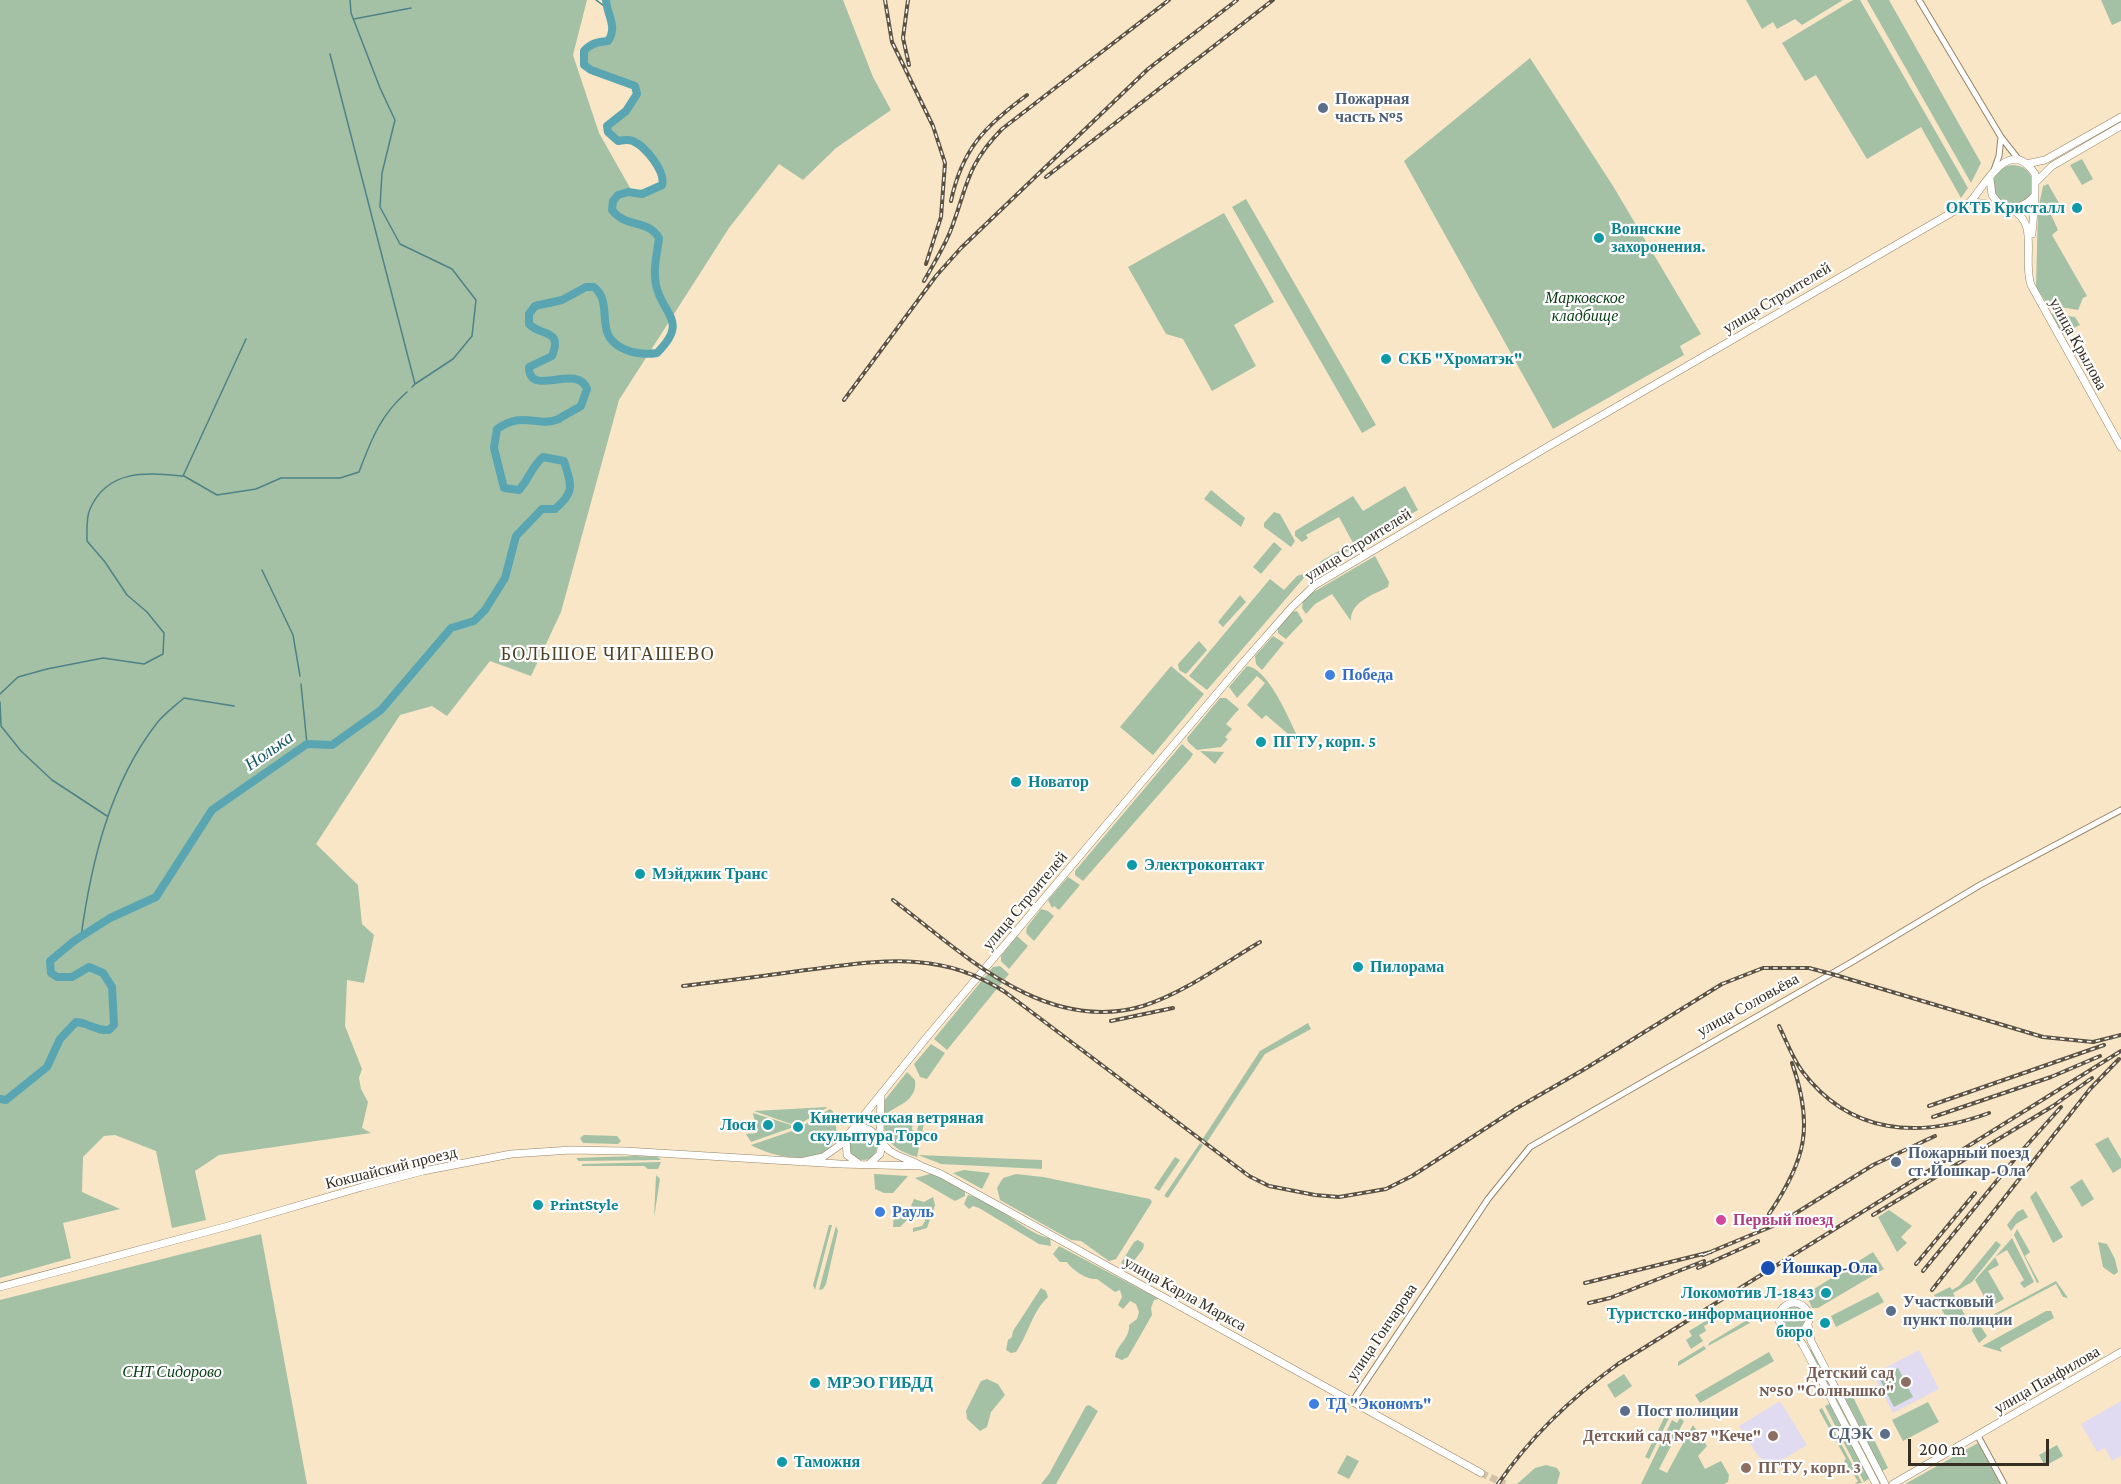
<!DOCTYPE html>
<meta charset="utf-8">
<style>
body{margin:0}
#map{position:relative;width:2121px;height:1484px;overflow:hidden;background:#f9e6c7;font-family:"Crimson Pro",serif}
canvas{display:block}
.scale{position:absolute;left:1908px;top:1439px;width:141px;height:27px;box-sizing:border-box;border:3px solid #362e22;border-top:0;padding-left:8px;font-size:18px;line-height:21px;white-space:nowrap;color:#362e22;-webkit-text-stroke:4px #fff;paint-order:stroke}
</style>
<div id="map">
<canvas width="2121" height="1484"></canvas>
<div class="scale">200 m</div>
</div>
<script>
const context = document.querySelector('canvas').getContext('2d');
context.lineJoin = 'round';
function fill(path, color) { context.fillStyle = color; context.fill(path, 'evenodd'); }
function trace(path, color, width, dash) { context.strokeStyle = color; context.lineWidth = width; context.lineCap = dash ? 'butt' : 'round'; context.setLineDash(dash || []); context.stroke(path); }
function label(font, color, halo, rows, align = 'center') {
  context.font = font + ' "Crimson Pro",serif'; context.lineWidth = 4.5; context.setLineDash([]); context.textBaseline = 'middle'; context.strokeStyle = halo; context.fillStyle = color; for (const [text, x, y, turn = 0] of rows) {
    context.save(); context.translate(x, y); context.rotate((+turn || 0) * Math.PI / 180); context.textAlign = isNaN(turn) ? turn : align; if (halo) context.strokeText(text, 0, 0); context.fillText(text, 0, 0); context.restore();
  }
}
fill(new Path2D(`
 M1919,1350L1939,1389L1893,1413L1873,1374Z
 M1780,1401L1807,1445L1772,1466L1758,1456L1739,1426Z
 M2121,1401V1456L2112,1461L2105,1448L2097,1452L2081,1424Z`), '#e0dbf1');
fill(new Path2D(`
 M0,0H587L573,55L599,133L633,193L653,192L662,185L664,179L661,170L637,143L611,137L607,126L626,111L637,94L635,86L591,70L583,59C584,44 594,43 608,41C618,28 608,15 607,0H843L873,77L891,110L836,148L803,180L779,164L729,228L619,400L561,612L531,676L490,661L447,716L432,706L400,715L316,844L358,885L362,924L374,935L364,983L347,980L345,1026L362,1069L359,1078L361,1089L368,1102L362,1128L371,1133L219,1155L195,1171L206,1220L172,1228L156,1151L115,1135L104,1136L83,1157L82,1192L120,1209L63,1223L71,1258L0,1278Z
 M1746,0H1843L1802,25L1795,19L1777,29L1773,22L1762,29Z
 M1853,0H1860L1968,188L1961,198L1921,127L1867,159L1816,75L1805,81L1782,43Z
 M1867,0H1889L1981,163L1971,183Z
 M2101,0H2121V21L2112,25Z
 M1530,58L1613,186L1701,334L1680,346L1684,355L1553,429L1404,161Z
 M2082,159L2093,179L2082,185L2070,165Z
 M1993 185a20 20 0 1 1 40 0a20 20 0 1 1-40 0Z
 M2048,184L2059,203L2048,208L2058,230L2052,235L2087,296L2083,298L2078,310L2048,305L2036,287L2038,210L2043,186Z
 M1246,199L1376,425L1362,433L1232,207Z
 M1224,213L1274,302L1234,325L1256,366L1212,391L1183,339L1166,334L1128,267Z
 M2047,313L2075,317L2080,325L2060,335Z
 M1405,486L1418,510L1322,566L1318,565L1321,561L1353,543L1339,517L1306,535L1308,538L1302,542L1295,536V531L1353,496L1363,511Z
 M1211,490L1245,518L1241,527L1204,499Z
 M1274,512L1280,514L1295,541L1291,547L1264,527V523Z
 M1274,542L1282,549L1261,574L1253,567Z
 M1375,556L1389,582L1388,587C1373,595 1350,602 1351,621L1332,594L1315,604L1306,614L1302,608L1303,601L1312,593Z
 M1309,572L1207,690L1189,676L1270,579L1284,590L1297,576Z
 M1240,595L1246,602L1223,627L1218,622Z
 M1297,611L1303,621L1286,639L1278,633V629L1292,612Z
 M1273,636L1284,643L1262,670L1256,664L1255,656Z
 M1199,641L1207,650L1186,674L1179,670L1178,664Z
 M1171,666L1204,694L1153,755L1120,727Z
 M1247,666C1270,669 1292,726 1302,746L1266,715L1262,719L1247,705L1265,683L1257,676L1237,698L1229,687Z
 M1220,698H1226L1239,709L1226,724L1232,729L1225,737L1228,739L1221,747L1197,750L1188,742L1187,738Z
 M1182,744L1193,754L1190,759L1083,881L1075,875V871Z
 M1200,751L1224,752L1215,764Z
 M1068,877L1080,885L1059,910L1054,906L1052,908L1048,900Z
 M1041,909L1048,911L1054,916L1034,941L1026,933L1027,927Z
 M1017,936L1028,946L1009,969L1001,961V956Z
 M1000,966L1009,974L947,1050L934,1039L993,967Z
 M1308,1023L1311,1029L1265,1054L1207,1142L1202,1140L1260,1051Z
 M931,1044L945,1053L927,1079L920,1077L914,1064Z
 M907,1072L915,1080C918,1103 894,1105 883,1117L884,1101Z
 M828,1107L803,1122L797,1120L791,1124L754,1111Z
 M830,1109C836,1113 835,1118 836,1125C841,1170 776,1160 751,1145L792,1131L801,1133L804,1125Z
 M753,1113L791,1125V1128L751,1142L746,1134L757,1133Z
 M903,1115L913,1121L912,1130L917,1131L919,1123L925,1118L917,1157C900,1152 885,1144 884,1125L892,1116Z
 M849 1146a14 14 0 1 1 28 0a14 14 0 1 1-28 0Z
 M584,1135L617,1136L621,1141L618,1144L583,1143L580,1138Z
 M2108,1137L2121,1159V1168L2113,1173L2095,1144Z
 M1200,1143L1203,1145L1168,1198L1164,1196Z
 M918,1155L1042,1160V1169L941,1164Z
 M634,1156L658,1157L661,1160L579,1161L576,1158Z
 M1175,1157L1180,1160L1159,1191L1154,1188Z
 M661,1162L658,1169H648L644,1166H582V1164Z
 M964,1170L990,1173L982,1189L953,1173Z
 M874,1174L908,1176L893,1193H884L875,1189Z
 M930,1174L939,1175L965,1190V1196L955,1201L915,1178Z
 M1016,1174L1043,1177L1150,1199L1152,1202L1116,1259L1109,1261L1081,1241L1071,1240L1000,1200L997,1188L1003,1178Z
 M656,1175L660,1179L654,1218Z
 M2082,1179L2094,1199L2082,1207L2070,1187Z
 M2036,1191L2063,1237L2053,1243L2030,1197Z
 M968,1195C994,1199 1030,1237 1050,1238L1051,1246L1039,1244L979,1208L973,1206L969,1209L964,1204Z
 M933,1197L935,1205L927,1228L913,1232V1228L922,1226L925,1221L924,1210L911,1206L914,1199L924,1202Z
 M901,1206L908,1209V1219L900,1227H893L894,1213Z
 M2023,1209L2028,1217L2016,1224L2011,1231L2007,1225L2017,1212Z
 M1889,1210L1912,1226L1901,1237L1907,1243L1897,1252L1878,1217Z
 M829,1225H832L815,1290L813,1285Z
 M836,1226L838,1231L826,1284L823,1289L819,1290Z
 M2017,1229L2030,1252L2025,1256L2039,1282L2037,1283L2014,1235Z
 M261,1234L307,1484H0V1300Z
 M2012,1238L2034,1282L2024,1288L2020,1283L2024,1280L2007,1250L1995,1257L1999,1265L1988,1271L2004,1299L1990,1307L1975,1280Z
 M1138,1240L1144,1244L1143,1249L1133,1262L1148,1271L1147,1278L1121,1263L1134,1242Z
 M1996,1241L2001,1245L1972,1282L1953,1293L1967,1319L1951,1327L1934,1295L1950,1287L1952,1290L1959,1286Z
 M2098,1242L2107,1244L2115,1259L2118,1272L2114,1275L2103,1267Z
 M1059,1246L1159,1299L1154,1300L1151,1308L1152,1315L1128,1357L1122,1360L1115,1357C1117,1344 1130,1339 1129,1325L1137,1319L1139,1312L1136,1304L1130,1301L1123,1309L1118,1305L1122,1297L1120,1290L1115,1292L1097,1279C1087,1280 1072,1270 1067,1262H1060L1053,1254Z
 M1873,1252L1884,1269L1818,1308H1812L1806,1294Z
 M2056,1281L2068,1298L2063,1297L2056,1284L1982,1323L1981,1327L1987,1336L1979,1343L1972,1331L1974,1325Z
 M1041,1288L1046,1291L1048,1297C1032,1312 1029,1333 1016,1352L1011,1353L1006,1350L1008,1340L1012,1337L1013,1331Z
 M1878,1292L1884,1302L1836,1327L1831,1316Z
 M1783 1318a11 11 0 1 1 22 0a11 11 0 1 1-22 0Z
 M2046,1311H2051L2054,1318L2000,1348L2002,1352L1982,1346Z
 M1714,1316L1716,1319L1704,1326L1706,1331L1699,1335L1703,1341L1691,1349L1686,1340L1692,1336L1689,1331Z
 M1747,1320L1750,1323L1708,1346L1709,1343Z
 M1704,1346L1706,1349L1678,1366V1362Z
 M1811,1349L1876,1474L1809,1350Z
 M1769,1352L1774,1361L1700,1403L1695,1395Z
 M1898,1368L1913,1397L1894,1407L1879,1378Z
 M1624,1374L1632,1386L1615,1398L1607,1385Z
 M987,1379L998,1384L1005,1395L991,1412L987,1427L980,1431L967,1419L966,1411L981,1381Z
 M1851,1393L1888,1468L1882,1471L1844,1396Z
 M1928,1402L1939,1422L1903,1441L1892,1420Z
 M1831,1403L1870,1478L1864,1482L1825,1406Z
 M1089,1405L1098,1411L1056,1484H1041L1049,1474L1086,1406Z
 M1822,1408L1862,1483L1855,1484L1858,1481L1844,1461L1846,1459L1819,1410Z
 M1666,1414L1670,1416L1649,1459L1645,1457Z
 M1680,1418L1684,1421L1659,1469L1667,1473L1693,1425L1707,1446L1698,1456L1705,1469L1721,1461L1729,1475L1728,1482L1724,1484H1641L1672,1420L1677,1423Z
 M1978,1443L2000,1484H1905Z
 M2057,1445L2063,1456L2045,1466L2039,1455Z
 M1347,1455L1359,1461L1349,1479L1337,1473Z
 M1546,1465L1557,1468L1560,1473L1557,1484H1517L1535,1468Z`), '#a4c1a5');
trace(new Path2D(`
 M350,0L351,13L380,88L395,120L382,173L380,207L400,244L452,269L476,300L472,336L453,359L415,384
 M596,0L608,9
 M354,19L411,8
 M330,54L415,384L412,387
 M184,476L217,495L256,489L281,478H340L359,472C371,440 381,414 407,392
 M262,570L293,635L300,676
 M301,684L307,744
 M0,694L18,677L47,669L103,658L144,664L163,654L164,633L147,612L127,595L105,562L87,541C87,532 86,517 90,509C108,468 148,473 183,476L246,339
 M0,702L1,726L21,751L52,780L107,816
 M81,937C91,863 110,783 157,723C164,714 175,706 184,698L234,706`), '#4e8287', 1.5);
trace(new Path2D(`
 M560,418L581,406L587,389C577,362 529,399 529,367L552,356C563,328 541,337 529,324V314L535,306L562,300L586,287H594C607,298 603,312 606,327C609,350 639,356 657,353C690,320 662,315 656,285C653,267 657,255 659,238C648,219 625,228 612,210L613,201L618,195L628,192L642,194L662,185C666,172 646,147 633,141C628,139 624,140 618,141L608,132L607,126L626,111L637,94L635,86L591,70L584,65V51C591,43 598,42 608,41C618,27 607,15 606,0
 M0,1099L6,1100L47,1067L60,1039L76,1022C89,1023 96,1031 109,1030L114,1025L112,987L103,973L89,967L72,977H57L51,973L50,961L74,941L110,918L156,897L212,810L307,744L332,745L381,710L451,628L474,621L485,610L505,578L516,536L542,509H555C576,491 571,485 564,461L543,457C532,466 529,479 519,490L504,488L494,448L497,429C524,410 537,428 559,419`), '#59a6b2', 8);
trace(new Path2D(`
 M1481,1473L1505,1484`), '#d2c1a6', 7, [7, 3.5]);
const minor = new Path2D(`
 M1919,0L2001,137L2019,160
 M1994,170L1999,156L2001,137
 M1352,1402L1488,1199L1530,1147L1852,962L1980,885L2121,810
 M1978,1436L2004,1484`);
const major = new Path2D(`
 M2026,164L2045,160L2121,117
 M1990,179L1992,195L1999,204
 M2037,181L2052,166L2121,126
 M2011,209C2040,223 2022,259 2031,285L2121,447
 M2032,234L2035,198
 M852,1130C873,1121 877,1141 890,1151C900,1158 912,1160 921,1166
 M880,1136L881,1094
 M846,1139L847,1155L858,1163
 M800,1162L823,1157L840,1145L927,1037L1240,666L1292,607L1315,585L1549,446L1970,202C1986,184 2010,135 2035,174V195C2018,218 1994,202 1970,202
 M869,1164L880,1154L882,1143
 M0,1287L228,1226L362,1187L423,1171L511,1154L571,1150L625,1151L840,1164L921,1166L941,1174L1481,1473
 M1779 1318a15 15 0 1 1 30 0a15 15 0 1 1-30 0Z
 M1808,1325L1811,1341L1885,1484
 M1794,1333L1803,1345L1876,1484
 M1893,1484L2121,1352`);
trace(minor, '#958467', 7);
trace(major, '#958467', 8);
trace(minor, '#fff', 5);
trace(major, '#fff', 7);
const rail = new Path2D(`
 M885,0L892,42L933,126L945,163L941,217L926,264
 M908,0L903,38L909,65
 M1046,177L1273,0
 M951,201C962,149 985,126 1027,95
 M924,281C933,265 943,249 950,232C968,186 965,167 1002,129L1169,0
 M844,400L936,276L961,248L1148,69L1237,0
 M893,900C964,954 1045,1035 1143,1006C1184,993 1223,964 1260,942
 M683,986C724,981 765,976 806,970C879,961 940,949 1005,992L1249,1176L1269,1186L1315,1195L1339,1197L1386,1189L1412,1176L1517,1108L1583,1070L1722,984L1763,968H1809L1832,974L2043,1037L2093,1042L2121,1035
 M1111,1021L1173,1008
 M1779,1026C1786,1040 1792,1057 1802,1071C1850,1135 1919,1139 1989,1113
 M1929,1106L2104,1045
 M1933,1117L2051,1077L2100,1056
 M1769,1214C1806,1160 1814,1126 1792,1063
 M1873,1215L2053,1106L2092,1078
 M1703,1255L1780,1223L1873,1165L1935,1136
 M1916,1264L1975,1193
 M1698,1268L1758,1241
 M1923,1271L2018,1155L2061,1107
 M1585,1283L1711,1252
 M1932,1290L2090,1089L2119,1059
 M1589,1303L1610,1298L1704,1261
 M1498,1484C1531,1436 1571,1398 1618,1364L2121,1051`);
trace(rail, '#5c5242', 4);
trace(rail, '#fff', 1.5, [4.5]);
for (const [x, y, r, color] of [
 [1323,108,6,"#5c6f8a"],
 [2077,208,6,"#0f9aa8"],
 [1599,238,6,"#0f9aa8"],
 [1386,359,6,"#0f9aa8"],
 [1330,675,6,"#3f7fe0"],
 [1261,742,6,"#0f9aa8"],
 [1016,782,6,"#0f9aa8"],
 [1132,865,6,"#0f9aa8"],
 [640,874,6,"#0f9aa8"],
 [1358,967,6,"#0f9aa8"],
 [768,1125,6,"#0f9aa8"],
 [798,1127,6,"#0f9aa8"],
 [1896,1162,6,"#5c6f8a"],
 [538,1205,6,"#0f9aa8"],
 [880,1212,6,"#3f7fe0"],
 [1721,1220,6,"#d1479c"],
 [1768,1268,8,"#1a4fb4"],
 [1826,1293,6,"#0f9aa8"],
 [1891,1311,6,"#5c6f8a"],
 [1825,1323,6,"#0f9aa8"],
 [1906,1382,6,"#8d6e63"],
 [815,1383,6,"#0f9aa8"],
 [1314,1404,6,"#3f7fe0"],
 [1625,1411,6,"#5c6f8a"],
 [1885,1434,6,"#5c6f8a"],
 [1773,1436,6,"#8d6e63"],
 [782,1462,6,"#0f9aa8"],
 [1746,1468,6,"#8d6e63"]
]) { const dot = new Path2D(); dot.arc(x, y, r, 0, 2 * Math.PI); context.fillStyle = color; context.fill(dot); trace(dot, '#fff', 2); }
label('bold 16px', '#4e5e75', '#fff', [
 ["Пожарная",1335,99],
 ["часть №5",1335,117],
 ["Пожарный поезд",1908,1153],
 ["ст. Йошкар-Ола",1908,1171],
 ["Участковый",1903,1302],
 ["пункт полиции",1903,1320],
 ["Пост полиции",1637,1411],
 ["СДЭК",1873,1434,"right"]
], 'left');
label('bold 16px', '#0d838f', '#fff', [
 ["ОКТБ Кристалл",2065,208,"right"],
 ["Воинские",1611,229],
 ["захоронения.",1611,247],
 ["СКБ \"Хроматэк\"",1398,359],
 ["ПГТУ, корп. 5",1273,742],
 ["Новатор",1028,782],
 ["Электроконтакт",1144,865],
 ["Мэйджик Транс",652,874],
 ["Пилорама",1370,967],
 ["Кинетическая ветряная",810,1118],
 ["скульптура Торсо",810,1136],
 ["Лоси",756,1125,"right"],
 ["PrintStyle",550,1205],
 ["Локомотив Л-1843",1814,1293,"right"],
 ["Туристско-информационное",1813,1314,"right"],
 ["бюро",1813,1332,"right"],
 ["МРЭО ГИБДД",827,1383],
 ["Таможня",794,1462]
], 'left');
label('italic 16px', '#083c13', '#fff', [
 ["Марковское",1585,298],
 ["кладбище",1585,316],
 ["СНТ Сидорово",172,1372]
]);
label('16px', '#362e22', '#fff', [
 ["улица Строителей",1777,298,-31],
 ["улица Крылова",2078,344,61],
 ["улица Строителей",1358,545,-32],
 ["улица Строителей",1025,901,-50],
 ["улица Соловьёва",1748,1005,-29],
 ["Кокшайский проезд",391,1168,-14],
 ["улица Карла Маркса",1185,1294,29],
 ["улица Гончарова",1382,1332,-56],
 ["улица Панфилова",2047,1380,-30]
]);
label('bold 16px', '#366cbe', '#fff', [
 ["Победа",1342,675],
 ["Рауль",892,1212],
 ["ТД \"Экономъ\"",1326,1404]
], 'left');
label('bold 16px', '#b23c85', '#fff', [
 ["Первый поезд",1733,1220]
], 'left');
label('bold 16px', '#164399', '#fff', [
 ["Йошкар-Ола",1782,1268]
], 'left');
label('bold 16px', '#785e54', '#fff', [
 ["Детский сад",1894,1373],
 ["№50 \"Солнышко\"",1894,1391],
 ["Детский сад №87 \"Кече\"",1761,1436],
 ["ПГТУ, корп. 3",1758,1468,"left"]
], 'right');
context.letterSpacing = '1.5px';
label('18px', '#4e3e24', '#fff', [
 ["БОЛЬШОЕ ЧИГАШЕВО",608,654]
]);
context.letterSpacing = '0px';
label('italic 18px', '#175962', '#fff', [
 ["Нолька",269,751,-35]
]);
</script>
